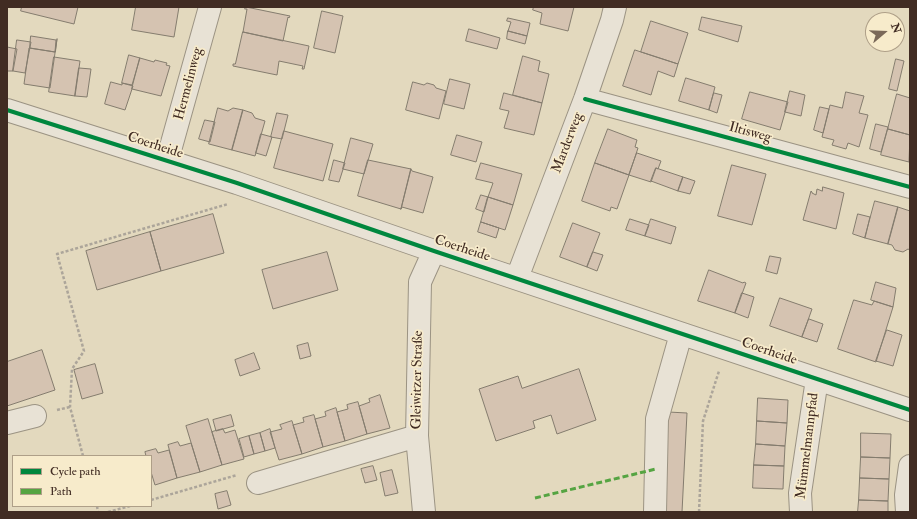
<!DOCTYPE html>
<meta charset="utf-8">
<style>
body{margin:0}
#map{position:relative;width:917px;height:519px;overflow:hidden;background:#e3d9be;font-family:"IM FELL Double Pica",serif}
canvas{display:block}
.frame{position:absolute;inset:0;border:8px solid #412c23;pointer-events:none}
.legend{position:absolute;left:12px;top:455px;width:140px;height:52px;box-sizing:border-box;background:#f7ebcb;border:1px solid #ae9f88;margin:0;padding:5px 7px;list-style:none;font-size:12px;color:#412c23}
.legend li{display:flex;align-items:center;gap:8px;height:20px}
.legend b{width:20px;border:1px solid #ae9f88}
.north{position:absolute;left:865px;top:12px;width:40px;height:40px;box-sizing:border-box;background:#f7ebcb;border:1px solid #ae9f88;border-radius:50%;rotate:71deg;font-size:11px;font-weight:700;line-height:16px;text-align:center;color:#412c23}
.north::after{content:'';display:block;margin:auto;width:14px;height:18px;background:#7a6959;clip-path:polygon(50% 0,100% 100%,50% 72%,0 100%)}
</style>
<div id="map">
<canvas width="917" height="519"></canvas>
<div class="frame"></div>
<ul class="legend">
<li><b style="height:5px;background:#00873e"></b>Cycle path</li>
<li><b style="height:5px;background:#55a442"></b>Path</li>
</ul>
<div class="north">N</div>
</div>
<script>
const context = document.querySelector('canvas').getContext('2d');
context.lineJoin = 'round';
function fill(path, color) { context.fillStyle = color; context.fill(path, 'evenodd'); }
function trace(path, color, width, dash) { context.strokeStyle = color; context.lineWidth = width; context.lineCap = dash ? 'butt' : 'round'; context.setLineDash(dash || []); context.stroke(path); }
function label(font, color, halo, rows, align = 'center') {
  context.font = font + ' "IM FELL Double Pica",serif'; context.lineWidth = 3.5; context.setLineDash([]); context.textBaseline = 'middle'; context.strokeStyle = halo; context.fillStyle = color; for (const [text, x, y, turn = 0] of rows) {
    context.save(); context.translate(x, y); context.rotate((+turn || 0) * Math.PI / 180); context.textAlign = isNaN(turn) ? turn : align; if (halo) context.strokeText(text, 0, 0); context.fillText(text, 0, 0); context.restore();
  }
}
const building = new Path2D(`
 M22,7H78L74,24L21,11Z
 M136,7H179L174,37L132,30Z
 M246,7L290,16L289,18L288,17L283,41L243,32L247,9H245Z
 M534,7H574L568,31L540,24L542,13L533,10Z
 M322,11L343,16L335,53L314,48Z
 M702,17L742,26L738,42L699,30Z
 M508,18L530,23L527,36L508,31L511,22L507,21Z
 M651,21L688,33L678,64L641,52Z
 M469,29L500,38L497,49L466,41Z
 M508,31L527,36L525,44L507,39Z
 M243,32L309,46L304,69H302L303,66L279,61L277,75L233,66V64H235Z
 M31,36L56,40L55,52L30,48Z
 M57,39L50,88L24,84L29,48L55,52Z
 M17,40L31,42L25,73L13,71Z
 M7,47L17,49L13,71H7Z
 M635,50L678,64L674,77L658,71L651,95L623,86Z
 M129,55L140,58L132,85L122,83Z
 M523,56L540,61L538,71L549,74L542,103L513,95Z
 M54,57L80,61L75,96L49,92Z
 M140,58L154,62L155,60L167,63L166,65L170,66L161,96L132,89Z
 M896,59L904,61L897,91L889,89Z
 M79,68L91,69L87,97L75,96Z
 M686,78L715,87L709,110L679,101Z
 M450,79L470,84L464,109L444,104Z
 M111,82L122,85V83L133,86L125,110L105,104Z
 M413,82L424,85L427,83L434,85L436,88L446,91L439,119L406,110Z
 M790,91L805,95L801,116L785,112Z
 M750,92L788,102L780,130L742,119Z
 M846,92L864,96L859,113L868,115L859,147L848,143L846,149L832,145L834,140L822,137L830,105L842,108Z
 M504,93L542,103L534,135L504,128L509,111L500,109Z
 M714,93L722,95L717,113L709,110Z
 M897,94L910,98V135L888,129Z
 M820,107L829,109L823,133L814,130Z
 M218,108L228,111L233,108L243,110L232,150L209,144Z
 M243,110L252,113L255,118L265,121L255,156L232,150Z
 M277,113L288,115L282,139L271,137Z
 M205,120L215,122L210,142L199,139Z
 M876,124L888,127L881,152L870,149Z
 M608,129L637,140L635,147L638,148L629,175L595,163Z
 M888,129L910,135L909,162L881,155Z
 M284,131L333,144L323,181L274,168Z
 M261,134L272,137L266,156L256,153Z
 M457,135L482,142L476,162L451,155Z
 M351,138L373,144L364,174L343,169Z
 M637,153L661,161L658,169L656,168L651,182L629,175Z
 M334,160L345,163L339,182L329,180Z
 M368,160L411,169L401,209L358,196Z
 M481,163L522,174L513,205L488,197L493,183L476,179Z
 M595,163L629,175L617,209L611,207L610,211L582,201Z
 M732,165L766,174L752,225L718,216Z
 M656,168L683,177L678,191L651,181Z
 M411,169L412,171L433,177L423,213L402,207L401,209Z
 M683,177L695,181L690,194L678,191Z
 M823,187L844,193L836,229L803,220L811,191L812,192V193L816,195L817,189L822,191Z
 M481,195L488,197L484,212L476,209Z
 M488,197L513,205L505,230L481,222Z
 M875,201L898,207L888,244L865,238Z
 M898,207L910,211V250L908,249L903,252L895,250L892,245L888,244Z
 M213,214L224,253L161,271L150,232Z
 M858,214L870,217L865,238L853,234Z
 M630,219L649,225L645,236L626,230Z
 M651,219L676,227L671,244L645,236Z
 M481,222L499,228L496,238L478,232Z
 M573,223L600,233L587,267L560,257Z
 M150,232L161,271L97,290L86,251Z
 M327,252L338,290L273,309L262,270Z
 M593,252L603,255L597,271L587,267Z
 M770,256L781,258L777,274L766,271Z
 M709,270L743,283L744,282L746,283L735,313L698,301Z
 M876,282L896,288L893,307L871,300Z
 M742,293L754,297L748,318L735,313Z
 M780,298L812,309L802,337L770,326Z
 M854,300L872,305L874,301L893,307L876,362L838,349Z
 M809,319L823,324L817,342L802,337Z
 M887,330L902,335L893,366L876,361Z
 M308,343L311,356L300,359L297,346Z
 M42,350L55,390L7,406V362Z
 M254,353L260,369L240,376L235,360Z
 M95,364L103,393L82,399L74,370Z
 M579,369L596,420L557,434L551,415L533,421L535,428L496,441L479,389L518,376L522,388Z
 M380,395L390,428L367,434L359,406L370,402L369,399Z
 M758,398L788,400L787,423L757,421Z
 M358,402L367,434L345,441L337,412L348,409L347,405Z
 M336,408L345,441L323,447L315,419L326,416L325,412Z
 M668,412L687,413L682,512H662Z
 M231,415L234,426L216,431L213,420Z
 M314,415L323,447L302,454L293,425L304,422L303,418Z
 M208,419L222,465L200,472L186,426Z
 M292,421L302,454L279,460L270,432L282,429L280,425Z
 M757,421L787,423L785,446L756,444Z
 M223,429L225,433L235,430L244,459L222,465L212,432Z
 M270,429L275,448L265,451L260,433Z
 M260,433L265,451L254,454L249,436Z
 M861,433L891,434L890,458L861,457Z
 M249,436L254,454L244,457L239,439Z
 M178,442L180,446L191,443L200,472L177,478L168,445Z
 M756,444L785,446L784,466L754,465Z
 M156,449L158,453L169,450L177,478L155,485L151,472V456H146L145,452Z
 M861,457L890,458L889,479L860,478Z
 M754,465L784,466L783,489L753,488Z
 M373,466L377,480L365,483L361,469Z
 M392,470L398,493L385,496L380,473Z
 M860,478L889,479L888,501L859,500Z
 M227,491L231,505L218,509L215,494Z
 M859,500L888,501V512H858Z`);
fill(building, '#d5c3b1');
trace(building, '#847c6e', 1);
const minor = new Path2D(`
 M585,99L910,187
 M7,110L237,183L434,251L910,410
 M167,161L210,7
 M517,278L585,99L612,20L615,7
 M7,423L35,416
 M258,483L417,436
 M424,512L417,436L420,282L434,251
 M655,512L657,419L681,334
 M801,512L800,493L817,379
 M907,512L906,495L910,466`);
trace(minor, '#9b9383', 24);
trace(new Path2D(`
 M57,410L70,407
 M83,456L70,407L72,369L84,351L57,254L228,204
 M151,500L237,475
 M97,506L98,512
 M108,512L130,506
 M699,512L703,421L719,371`), '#aca59a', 2.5, [3, 2]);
trace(minor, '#e8e2d5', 22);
trace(new Path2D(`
 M535,498L656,469`), '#55a442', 3, [6, 3]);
trace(new Path2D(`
 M585,99L910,187
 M7,110L237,183L434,251L910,410`), '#00873e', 4);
label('14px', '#412c23', '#f7ebcb', [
 ["Hermelinweg",189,84,-75],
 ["Iltisweg",750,133,15],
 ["Marderweg",568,143,-69],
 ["Coerheide",155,146,18],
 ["Coerheide",462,249,18],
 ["Coerheide",769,352,19],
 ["Gleiwitzer Straße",418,380,-89],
 ["Mümmelmannpfad",808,446,-83]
]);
</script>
